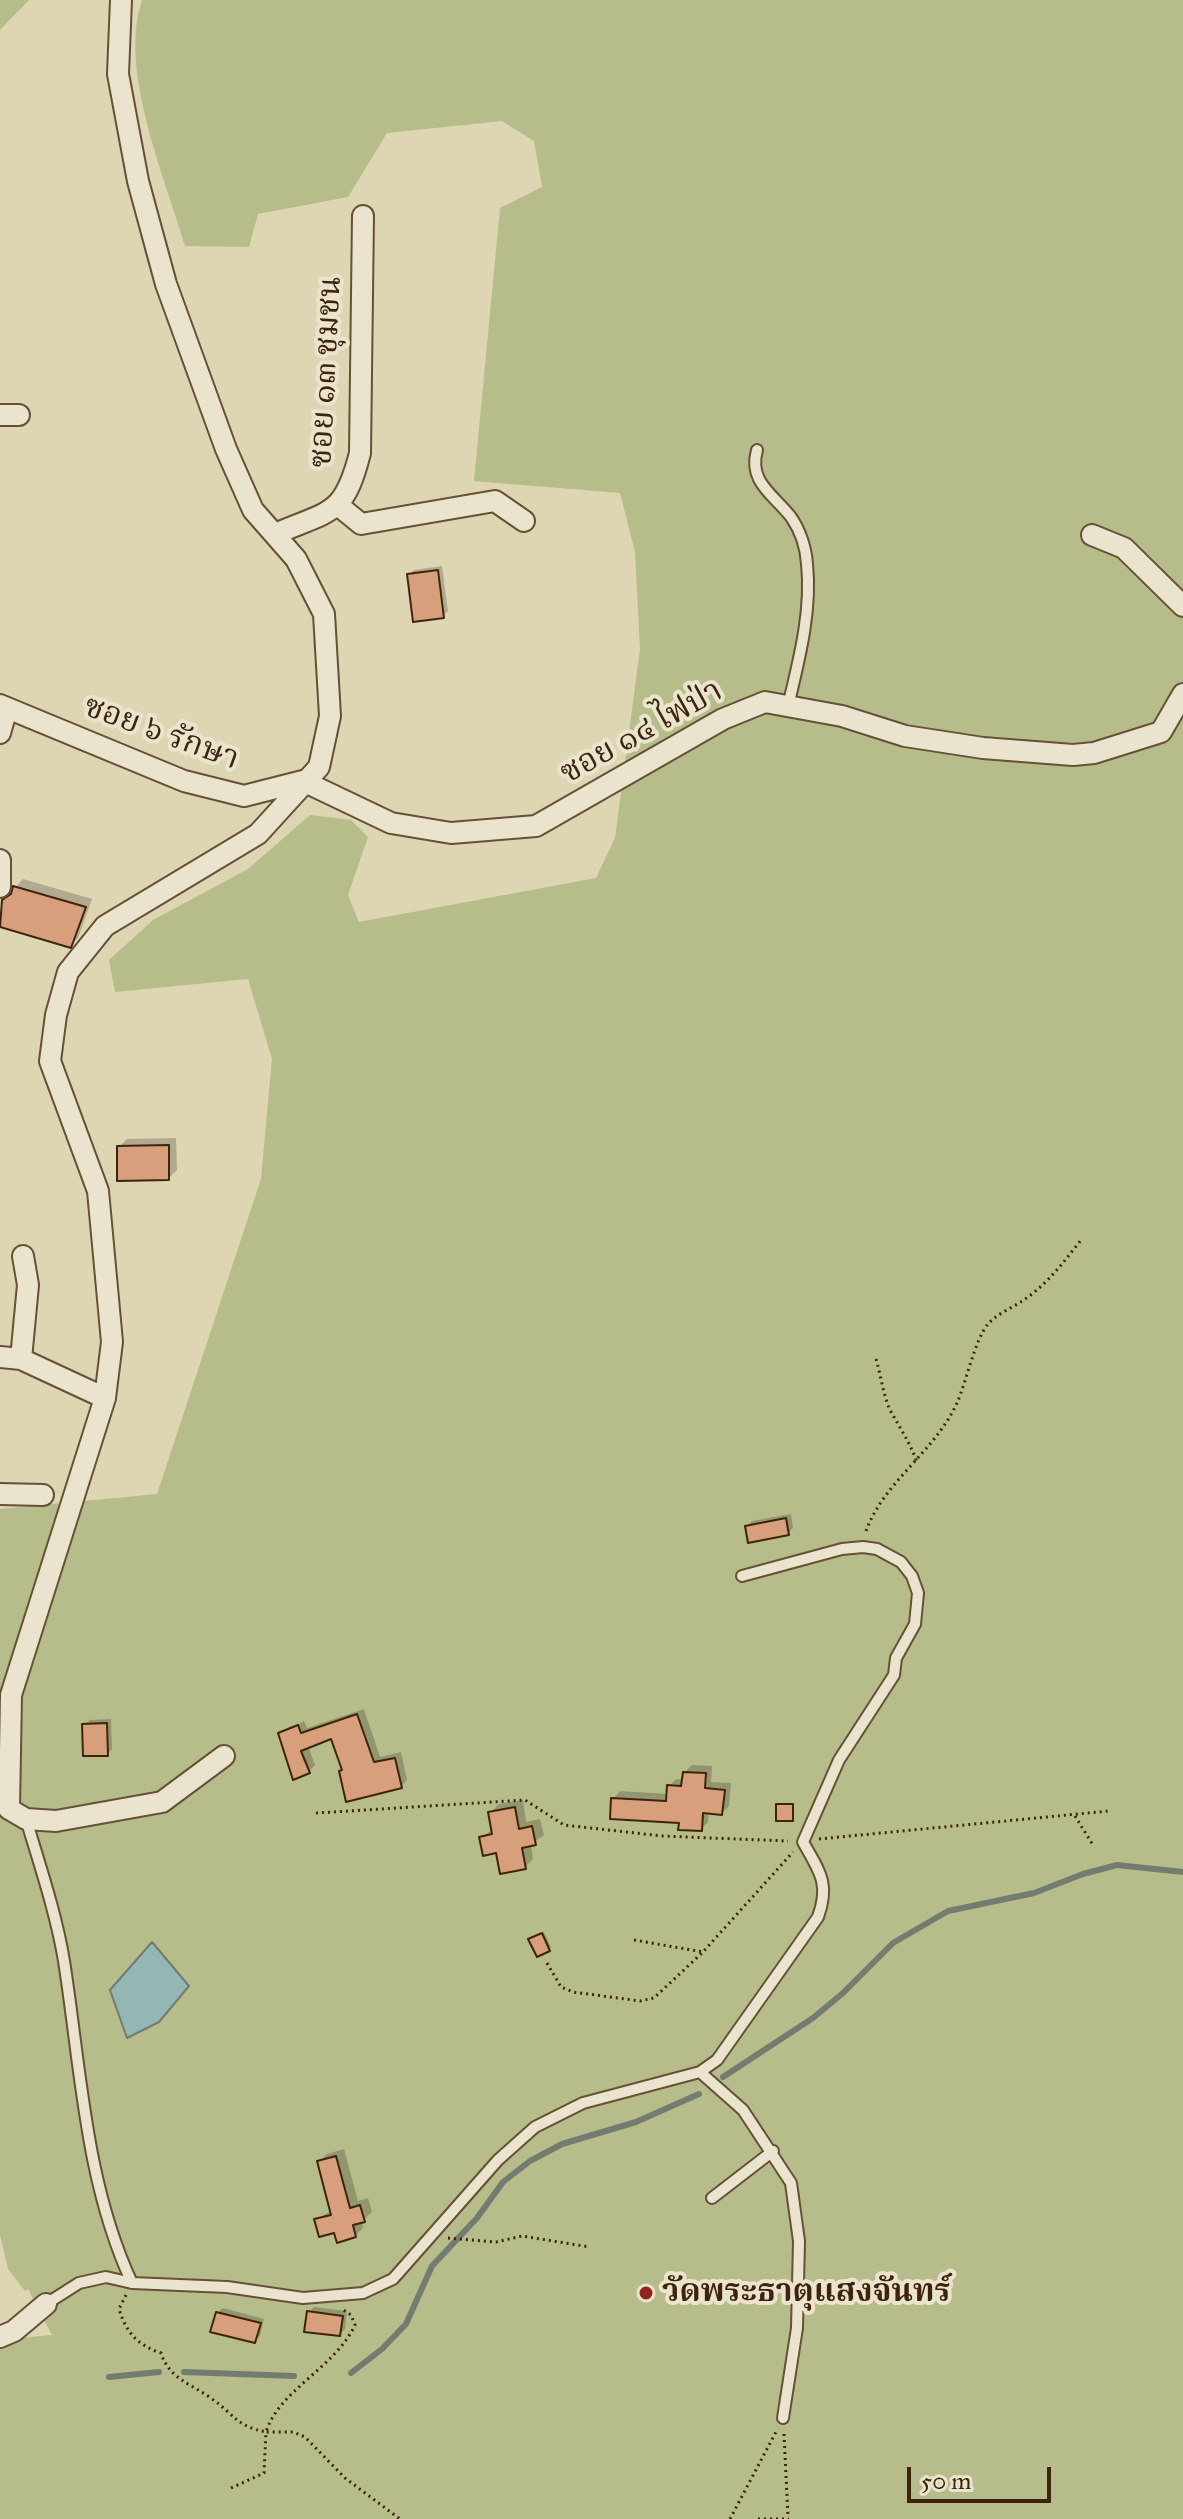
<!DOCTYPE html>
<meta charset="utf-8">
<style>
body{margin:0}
#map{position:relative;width:1183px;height:2519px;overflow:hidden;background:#ded5b3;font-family:"IM FELL Great Primer",serif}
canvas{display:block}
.scale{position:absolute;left:907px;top:2467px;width:144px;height:36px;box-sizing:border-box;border:4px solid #3e240d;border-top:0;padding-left:10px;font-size:24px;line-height:28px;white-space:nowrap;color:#3e240d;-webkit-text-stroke:6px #eae4ce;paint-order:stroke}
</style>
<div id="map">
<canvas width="1183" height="2519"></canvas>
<div class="scale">50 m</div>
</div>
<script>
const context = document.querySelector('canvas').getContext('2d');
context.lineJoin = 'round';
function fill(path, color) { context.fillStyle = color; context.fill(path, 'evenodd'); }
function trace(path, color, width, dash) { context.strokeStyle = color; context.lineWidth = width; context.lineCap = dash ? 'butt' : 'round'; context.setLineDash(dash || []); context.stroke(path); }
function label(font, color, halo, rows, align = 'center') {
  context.font = font + ' "IM FELL Great Primer","Noto Serif Thai",serif'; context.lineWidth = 8; context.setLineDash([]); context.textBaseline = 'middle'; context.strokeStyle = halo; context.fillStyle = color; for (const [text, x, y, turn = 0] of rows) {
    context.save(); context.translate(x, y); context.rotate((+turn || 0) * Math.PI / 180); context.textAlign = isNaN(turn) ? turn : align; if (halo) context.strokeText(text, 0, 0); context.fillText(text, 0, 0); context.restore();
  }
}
fill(new Path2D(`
 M0,0H29L0,30Z
 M142,0H1183V2519H0V2346L18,2338L52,2335L28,2289L25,2291L8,2269L0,2235V1509L157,1494L261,1179L272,1059L248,979L115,992L109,960L153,920L248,869L310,815L351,820L368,837L348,895L359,922L596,878L615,838L640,649L635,552L620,493L474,481L500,208L542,187L534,141L502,121L387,133L348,197L258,214L249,247L185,246C165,177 118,70 142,0Z`), '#b6bc8a');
const water = new Path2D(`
 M152,1942L189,1986L159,2022L127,2038L110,1990Z`);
fill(water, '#94b7b4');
trace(water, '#727c71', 2);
fill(new Path2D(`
 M442,566L448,611L443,616L409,575L414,570Z
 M23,879L92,899L78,938L70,946L0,925L3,901Z
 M176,1138L177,1170L169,1178L119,1147L127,1139Z
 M791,1514L793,1528L788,1533L747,1527L752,1521Z
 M364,1709L380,1757L401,1752L407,1780L401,1787L344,1769L332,1736L308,1746L315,1765L309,1771L281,1734L304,1721L307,1728Z
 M111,1719L112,1749L107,1754L84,1725L90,1720Z
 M692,1765L712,1766L711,1782L731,1783L729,1806L722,1813L709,1812L708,1822L701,1829L613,1799L620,1791L668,1794L669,1786L676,1779L684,1780L685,1772Z
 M523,1800L526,1822L540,1819L544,1835L531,1844L533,1859L525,1867L481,1838L493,1829L491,1812L499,1804Z
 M780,1803H794L792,1819L778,1805Z
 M544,1932L551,1947L549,1949L533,1937Z
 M344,2149L358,2201L368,2198L372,2212L362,2221L363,2228L355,2236L316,2220L332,2210L319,2162L327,2154Z
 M314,2307L347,2311L345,2329L340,2334L309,2312Z
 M223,2308L264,2319L260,2336L255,2341L217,2313Z`), '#0003');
trace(new Path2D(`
 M723,2077L813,2018L843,1993L893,1943L948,1911L1034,1893L1083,1874L1117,1865L1183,1872
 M184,2372L294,2376
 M351,2373L382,2349L406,2324L432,2266L477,2218L503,2182L530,2161L562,2144L636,2122L699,2094
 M109,2377L159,2372`), '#727c71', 6);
const building = new Path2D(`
 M438,570L444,618L413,622L407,574Z
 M13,886L86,907L71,948L0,927L2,900L11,894Z
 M169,1145V1180L117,1181V1146Z
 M786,1518L789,1535L748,1543L745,1526Z
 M357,1714L374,1762L395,1758L402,1788L346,1802L339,1771L342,1770L331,1739L301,1751L310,1773L293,1780L278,1733L298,1725L301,1733Z
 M107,1723L108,1756H83L82,1724Z
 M683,1772L706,1773L705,1788L725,1790L722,1815L703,1813L702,1831L678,1830L679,1823L610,1819L611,1798L666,1801L667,1785L681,1786Z
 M776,1804H793V1821H776Z
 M515,1807L519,1829L532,1826L536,1845L522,1848L526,1869L500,1874L496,1853L483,1856L479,1837L492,1834L488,1812Z
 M542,1933L550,1951L537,1957L528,1939Z
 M336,2156L350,2208L360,2205L365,2222L353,2225L356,2237L337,2243L334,2233L319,2237L314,2219L331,2215L317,2161Z
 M307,2311L343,2316L340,2336L304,2332Z
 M216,2312L261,2323L255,2343L210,2332Z`);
fill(building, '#d89f7d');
trace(building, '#3e240d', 2);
const lane = new Path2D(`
 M757,450C748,482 773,494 791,517C800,530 806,548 807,564C812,611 799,660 788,706
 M26,1819C40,1866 56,1913 64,1961C81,2069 85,2182 132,2283
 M700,2072L743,2110L791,2183L799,2241L797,2328L783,2418
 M712,2198L773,2151
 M46,2304L79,2283L106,2277L132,2283L227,2287L303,2298L363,2293L393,2279L498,2160L535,2127L583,2103L700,2072L717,2060L818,1917C830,1884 820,1872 803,1842L839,1760L894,1675L896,1658L915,1624L918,1593L912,1576L901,1562L877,1549L863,1547L842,1549L742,1576`);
const street = new Path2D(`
 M121,0L118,74L138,181L166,284L226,449L253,510L296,559L324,614L330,716L319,767L258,834L105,926L68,972L56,1015L50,1061L98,1191L112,1342L105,1398L11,1695L9,1809L26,1819L56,1821L162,1802L224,1756
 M0,415H19
 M339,506L361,524L495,501L524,521
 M275,534C331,510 344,516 360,453L363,216
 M1092,535L1124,548L1183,606
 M0,705L184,781L244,796L303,781
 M0,733L7,708
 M303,781L391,823L451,833L536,826L723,719L765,702L842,716L905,736L983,748L1073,755L1094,753L1161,732L1183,694
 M0,860V887
 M0,1357L21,1359L105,1398
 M21,1359L28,1285L23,1256
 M0,1494L43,1495
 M0,2337L14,2331L46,2304`);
trace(lane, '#665036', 14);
trace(street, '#665036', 24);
trace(new Path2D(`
 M876,1359C881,1376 883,1394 890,1410C900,1428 909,1441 917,1462
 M866,1531C885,1480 934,1453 957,1403C966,1383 975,1339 988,1324C999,1312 1015,1307 1028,1297C1050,1281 1065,1260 1082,1239
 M316,1813L525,1800L564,1825L662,1836L788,1841
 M1075,1816L1093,1845
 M819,1839L1109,1811
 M634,1940L703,1952
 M547,1963L561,1987L573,1992L640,2001L654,1998L703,1952L793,1852
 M448,2238L496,2242L522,2236L590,2247
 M126,2295L119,2309C126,2332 137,2345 161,2353C169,2379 192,2384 212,2399C235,2415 236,2426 266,2432C279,2390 335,2368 355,2325L351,2315L342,2309
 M784,2434L788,2517
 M231,2488L264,2473L266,2432H293L305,2437L345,2478L400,2519
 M730,2519L777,2430
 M758,2519H789`), '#3e240d', 3, [2, 4]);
trace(lane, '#eae4ce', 10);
trace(street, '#eae4ce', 20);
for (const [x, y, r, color] of [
 [646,2293,8,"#8f2418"]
]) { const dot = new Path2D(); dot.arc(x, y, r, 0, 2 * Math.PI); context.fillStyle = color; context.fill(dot); trace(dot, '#eae4ce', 3); }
label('32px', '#3e240d', '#eae4ce', [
 ["ซอย ๑๓ ชุมชน",327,372,-87],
 ["ซอย ๑๔ ไฟป่า",642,733,-29],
 ["ซอย ๖ รักษา",161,734,20]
]);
label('bold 32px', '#3e240d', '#eae4ce', [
 ["วัดพระธาตุแสงจันทร์",662,2293]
], 'left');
</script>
